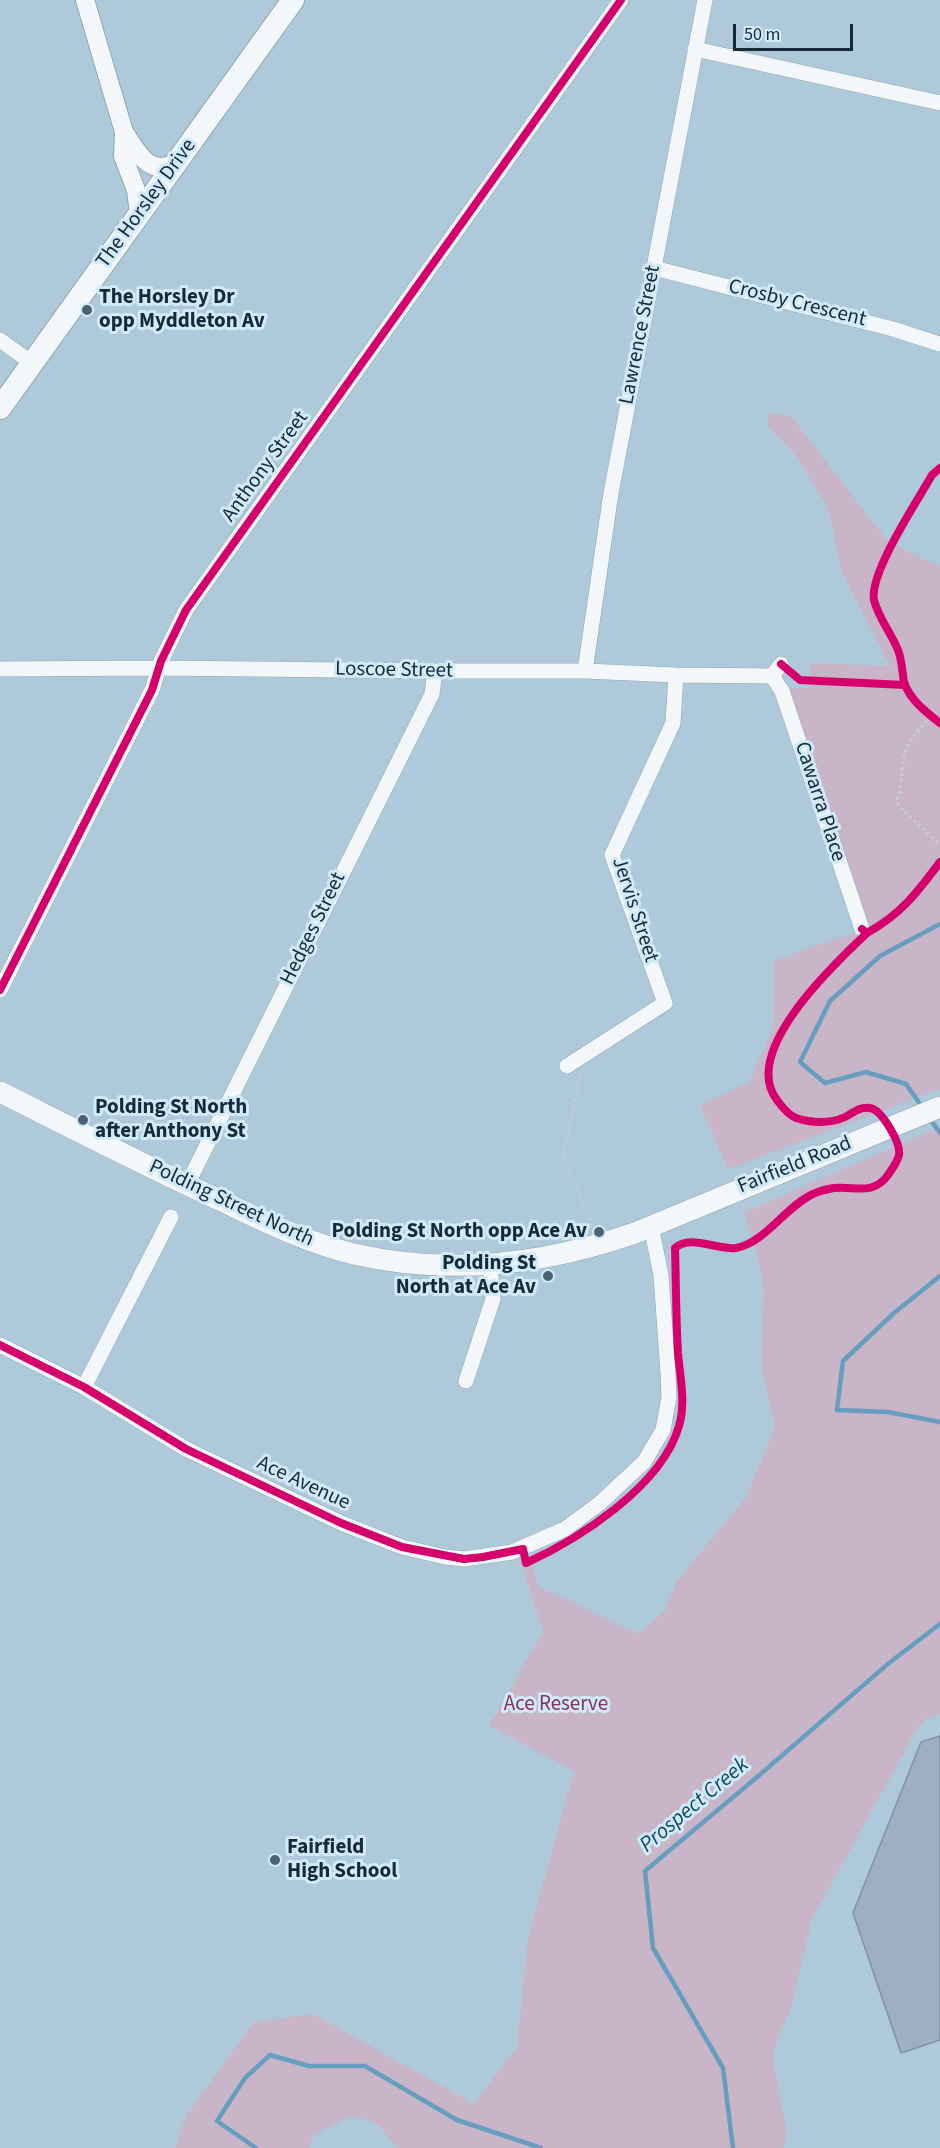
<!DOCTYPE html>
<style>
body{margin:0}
#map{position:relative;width:940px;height:2148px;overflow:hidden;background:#aec9da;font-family:"Source Sans 3",sans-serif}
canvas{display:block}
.scale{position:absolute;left:733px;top:24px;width:120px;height:27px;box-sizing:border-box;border:3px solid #162a37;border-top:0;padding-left:8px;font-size:18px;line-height:21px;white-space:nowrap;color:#162a37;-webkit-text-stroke:4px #d1eafa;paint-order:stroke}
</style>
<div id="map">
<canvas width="940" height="2148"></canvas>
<div class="scale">50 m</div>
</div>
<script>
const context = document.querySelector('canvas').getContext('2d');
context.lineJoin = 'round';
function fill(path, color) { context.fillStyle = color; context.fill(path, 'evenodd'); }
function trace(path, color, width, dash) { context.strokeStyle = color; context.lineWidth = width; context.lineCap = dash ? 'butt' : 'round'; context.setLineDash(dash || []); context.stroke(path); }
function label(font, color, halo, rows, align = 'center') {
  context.font = font + ' "Source Sans 3",sans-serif'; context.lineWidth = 6; context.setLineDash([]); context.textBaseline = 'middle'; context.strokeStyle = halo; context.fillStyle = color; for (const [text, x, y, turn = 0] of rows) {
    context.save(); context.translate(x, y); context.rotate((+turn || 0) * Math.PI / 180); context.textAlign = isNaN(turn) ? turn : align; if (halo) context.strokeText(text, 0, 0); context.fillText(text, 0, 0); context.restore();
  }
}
fill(new Path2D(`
 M768,413L791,416L888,542L940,567V1089L728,1169L700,1105L749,1083L773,1029V961L870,927L789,688H810L809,663L890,666L841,570L828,508L797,457L768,426Z
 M940,1127V1714L926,1719L917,1729L812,1919L791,2008L772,2055L787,2132L784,2148H397L377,2123L351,2116L313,2136L309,2148H175L186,2116L254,2022L313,2014L474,2104L517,2047L528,1939L571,1781L576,1772L489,1726L543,1631L523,1568L532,1566L539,1587L638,1634L664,1612L678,1580L746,1497L775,1428L761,1367L764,1289L754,1242L744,1213Z`), '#c8b5c7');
trace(new Path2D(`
 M922,1107L906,1084L866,1072L825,1083L800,1062L830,1001L880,956L940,924
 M930,1119L940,1133
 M940,1276L894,1313L843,1361L837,1410L888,1412L940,1422
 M256,2148L217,2121L245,2078L270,2055L309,2066H365L457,2120L541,2148
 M733,2148L723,2068L653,1948L645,1871L756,1778L889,1663L940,1624`), '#669ebf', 4.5);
const building = new Path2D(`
 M940,1736V2040L901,2053L853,1913L921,1742Z`);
fill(building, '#9cb0c2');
trace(building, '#8193a2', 1.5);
const minor = new Path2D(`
 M695,49L940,103
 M654,268L893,329L940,344
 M0,340L32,363
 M0,669L159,668L435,671H585L676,675L772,676L781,664
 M585,671L611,493L705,0
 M772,676L782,691L862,929
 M0,990L152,690L161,661L186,610L621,0
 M567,1066L665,1003L612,855L673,723L676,675
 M187,1185L432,694L435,671
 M0,1345L84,1387L186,1449L341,1523L402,1547L445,1557L464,1559L512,1552L565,1529L600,1503L644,1462L663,1430L669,1397L668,1373L661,1275L651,1226
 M466,1381L493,1299L490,1264
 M84,1387L171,1217`);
const tertiary = new Path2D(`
 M85,0L124,132L123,156L136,190L139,214
 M124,132C138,152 148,177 176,163`);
const secondary = new Path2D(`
 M0,1092C74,1129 148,1167 224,1202C266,1222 308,1243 354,1254C450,1276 543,1265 635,1233L940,1107`);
const primary = new Path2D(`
 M0,408L293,0`);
trace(minor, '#91a6b4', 16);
trace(tertiary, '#91a6b4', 20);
trace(secondary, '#91a6b4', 22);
trace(primary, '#91a6b4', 24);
trace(new Path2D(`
 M931,716C921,728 908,740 904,756C901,771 903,784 897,799L899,806L940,845
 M580,1075L563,1158L594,1228`), '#c4ccd2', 3, [3, 3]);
trace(minor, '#f3f7f9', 15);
trace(tertiary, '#f3f7f9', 18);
trace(secondary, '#f3f7f9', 21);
trace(primary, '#f3f7f9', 22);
trace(new Path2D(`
 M940,468L932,475C918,500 869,573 874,600C878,617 891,633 898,650C902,660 902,671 904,682C909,699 927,713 940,723
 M781,664L800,680L905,685
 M862,929L867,933C901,914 917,893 940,862
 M0,990L152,690L161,661L186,610L621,0
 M0,1345L84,1387L186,1449L341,1523L402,1547L464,1559L483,1557L523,1549L526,1563C579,1539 662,1486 679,1426C686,1403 680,1377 678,1353C676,1318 676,1283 675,1248C690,1234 717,1250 736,1248C765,1243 785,1207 813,1194C819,1191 828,1189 834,1188C855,1186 873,1196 888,1175C892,1169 897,1163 899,1155C901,1143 882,1110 870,1108C860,1106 853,1113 845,1117C830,1124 811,1123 796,1118C788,1115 782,1107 777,1100C740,1052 834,964 867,933`), '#d6006c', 8);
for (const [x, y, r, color] of [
 [87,310,6,"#4b6270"],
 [83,1120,6,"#4b6270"],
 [599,1232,6,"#4b6270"],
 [548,1276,6,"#4b6270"],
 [275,1860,6,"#4b6270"]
]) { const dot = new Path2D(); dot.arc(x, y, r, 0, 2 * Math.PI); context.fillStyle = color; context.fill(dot); trace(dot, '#d1eafa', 2); }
label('21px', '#162a37', '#d1eafa', [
 ["The Horsley Drive",147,204,-54],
 ["Crosby Crescent",797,304,14],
 ["Lawrence Street",641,335,-79],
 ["Anthony Street",266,467,-54],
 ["Loscoe Street",394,671,1],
 ["Cawarra Place",819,802,72],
 ["Jervis Street",634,910,72],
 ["Hedges Street",314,929,-64],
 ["Fairfield Road",795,1166,-22],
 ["Polding Street North",231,1204,25],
 ["Ace Avenue",303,1484,25]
]);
label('bold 21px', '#162a37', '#d1eafa', [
 ["The Horsley Dr",99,298],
 ["opp Myddleton Av",99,322],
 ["Polding St North",95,1108],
 ["after Anthony St",95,1132],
 ["Polding St North opp Ace Av",587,1232,"right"],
 ["Polding St",536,1264,"right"],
 ["North at Ace Av",536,1288,"right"],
 ["Fairfield",287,1848],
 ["High School",287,1872]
], 'left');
label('21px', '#873257', '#d1eafa', [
 ["Ace Reserve",556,1705]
]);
label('italic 22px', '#104864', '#d1eafa', [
 ["Prospect Creek",695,1806,-40]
]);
</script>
